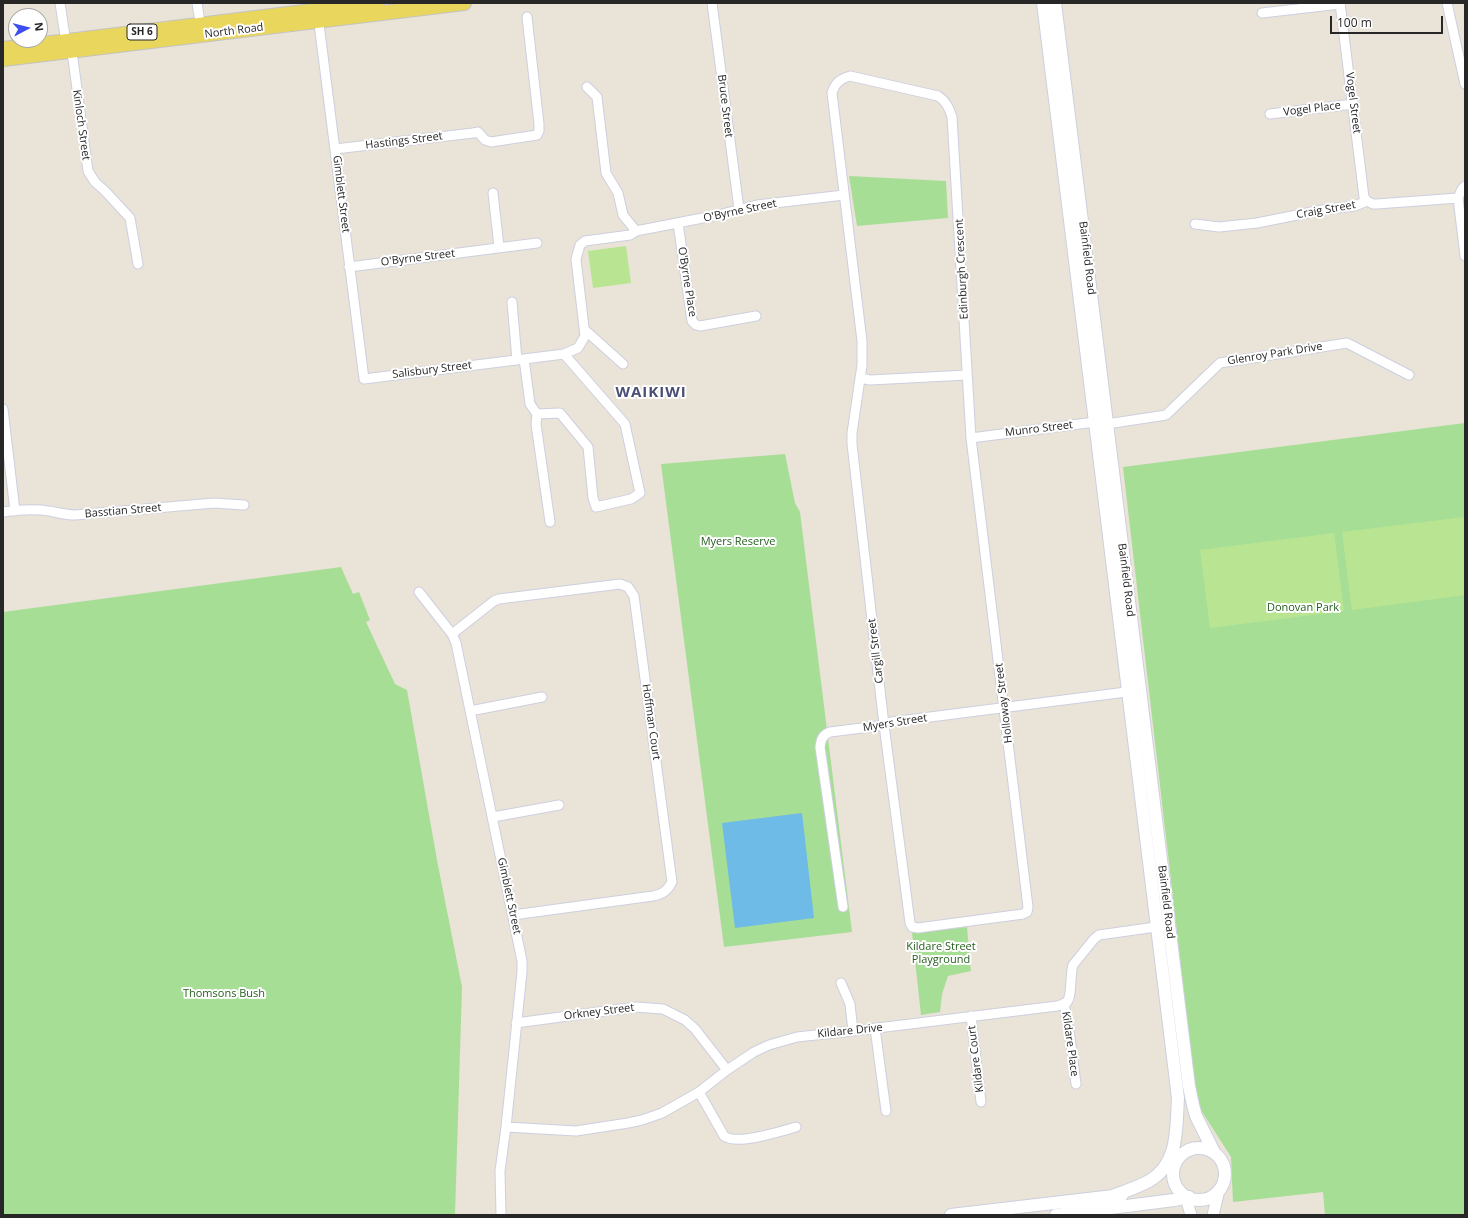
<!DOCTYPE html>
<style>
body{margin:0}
#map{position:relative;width:1468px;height:1218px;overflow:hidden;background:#e9e3d8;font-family:"Open Sans",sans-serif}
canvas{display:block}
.frame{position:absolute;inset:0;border:4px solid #272727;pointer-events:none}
.north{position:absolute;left:8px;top:8px;width:40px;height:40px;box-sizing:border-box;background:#fff;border:1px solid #a9a9a9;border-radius:50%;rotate:83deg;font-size:11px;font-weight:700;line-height:16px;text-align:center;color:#272727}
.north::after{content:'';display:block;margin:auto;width:14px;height:18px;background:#3e4df0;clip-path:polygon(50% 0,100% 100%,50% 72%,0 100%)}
.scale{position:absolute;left:1330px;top:16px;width:113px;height:18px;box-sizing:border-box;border:2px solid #272727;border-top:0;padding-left:5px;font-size:12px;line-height:14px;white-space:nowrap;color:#272727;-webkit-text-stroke:3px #fff;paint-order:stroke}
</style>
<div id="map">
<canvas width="1468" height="1218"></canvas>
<div class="frame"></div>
<div class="north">N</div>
<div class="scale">100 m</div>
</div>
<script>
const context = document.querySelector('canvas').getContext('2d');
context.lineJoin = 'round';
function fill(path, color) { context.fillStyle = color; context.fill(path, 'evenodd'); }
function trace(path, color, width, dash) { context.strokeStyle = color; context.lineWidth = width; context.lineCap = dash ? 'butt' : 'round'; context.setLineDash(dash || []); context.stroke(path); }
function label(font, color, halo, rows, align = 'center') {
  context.font = font + ' "Open Sans",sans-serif'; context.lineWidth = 4; context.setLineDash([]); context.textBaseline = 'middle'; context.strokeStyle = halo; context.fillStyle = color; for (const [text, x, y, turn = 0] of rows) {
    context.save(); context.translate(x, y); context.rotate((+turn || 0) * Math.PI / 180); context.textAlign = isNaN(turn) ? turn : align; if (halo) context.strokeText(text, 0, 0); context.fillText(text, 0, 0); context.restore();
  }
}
fill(new Path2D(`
 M849,176L946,181L948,218L857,226Z
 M1465,423V1215H1325L1323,1192L1233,1202L1231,1157L1197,1104L1123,467Z
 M785,454L795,503L800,512L852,932L724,947L661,464Z
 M341,567L353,594L359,592L370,620L366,622L395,684L407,690L437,860L462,987L455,1215H3V612Z
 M967,927L971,971L948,976L942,994L940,1012L921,1015L912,933Z`), '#a7de96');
fill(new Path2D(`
 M626,246L631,283L593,288L588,251Z
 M1465,517V595L1352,610L1342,532Z
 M1334,533L1344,611L1210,628L1200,550Z`), '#b9e592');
fill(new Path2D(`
 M802,813L814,918L735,928L722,823Z`), '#6fbbe7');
const minor = new Path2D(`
 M60,3L65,36L73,59L88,171L95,182L105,191L130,218L138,264
 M197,3L201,29
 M712,3L739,209
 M1340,3L1364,197L1367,201
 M1447,3L1465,84
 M1262,13L1340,4
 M318,16L364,379L564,354L578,348L585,336L576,259L580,245L585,241L630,235L636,231L718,215L757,205L844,195
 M850,76L938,96C946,101 949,108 952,117L971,438L1028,907L1027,912L1023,914L918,928L912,927L910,923L884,725L852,444V433L862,365V341L832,93C835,83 840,79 850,76Z
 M587,87L597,97L606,173L618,193L623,215L636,231
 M1270,114L1353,104
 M335,149L473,133L478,132L485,140L491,142L537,135L539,131V124L527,17
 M1465,186L1462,189L1458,198L1465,256
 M493,193L499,247
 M678,223L692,321L696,325L700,326L756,316
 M1195,224L1219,227L1257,223L1322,210L1355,206L1367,201L1373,204H1377L1458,198
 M349,267L537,243
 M512,302L517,360
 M585,330L623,364
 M524,359L530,404L537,414L536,424L550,522
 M860,378L870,380L967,375
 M3,409L15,511
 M537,414L560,413L588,447L593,498L596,507L631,499L640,493L625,424L564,354
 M971,438L1095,422L1107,424L1166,415L1220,363L1347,343L1409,375
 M3,512C16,510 28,509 41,510C53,511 64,515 75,515L214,503L244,505
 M419,592L452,634L456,643L522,961V972L506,1127L500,1171L501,1215
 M452,634L494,601L499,599L620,584L628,587L634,596L672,882C667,891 663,894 653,896L513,915
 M470,711L542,697
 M493,817L559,805
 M843,907L820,747C821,740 822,735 830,732L878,726L891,722L1134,691
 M841,983L850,1004L853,1031
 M1064,1003L1070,1037L1076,1084
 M971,1016L981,1102
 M516,1023L636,1007L663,1009L685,1020L695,1029L727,1070
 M875,1028L886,1111
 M699,1092L724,1136C737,1146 781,1131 796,1127
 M506,1127L576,1131L628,1123L642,1120L662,1113L699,1092L727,1070L754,1052L769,1045L797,1037L853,1031L1057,1006C1061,1005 1064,1004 1067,1002C1072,996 1070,974 1073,965L1094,939L1099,935L1163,926`);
const tertiary = new Path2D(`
 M1189,1197L1188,1205L1191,1215
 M1213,1215L1219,1190`);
const secondary = new Path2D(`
 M1043,3L1095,422L1178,1098C1176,1129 1179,1164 1149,1181C1138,1187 1126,1191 1115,1195
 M1055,3L1189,1086L1193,1105L1196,1116L1214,1152
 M1173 1174a26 26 0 1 1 52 0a26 26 0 1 1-52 0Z
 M951,1215L1122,1195
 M1056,1215L1174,1200L1189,1197`);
const primary = new Path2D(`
 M3,49L377,3
 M3,59L464,3`);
trace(minor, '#cecfdf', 11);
trace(tertiary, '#cecfdf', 13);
trace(secondary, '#cecfdf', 14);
trace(primary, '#c3c3c3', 16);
trace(minor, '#fff', 9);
trace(tertiary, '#fff', 11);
trace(secondary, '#fff', 12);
trace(primary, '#e9d75d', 14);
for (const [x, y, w] of [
 [142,32,30]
]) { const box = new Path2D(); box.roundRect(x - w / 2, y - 8, w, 16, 3); context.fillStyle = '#fff'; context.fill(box); trace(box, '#272727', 1); }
label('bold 10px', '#272727', null, [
 ["SH 6",142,32]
]);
label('11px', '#272727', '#fff', [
 ["North Road",234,31,-7],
 ["Vogel Street",1353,103,83],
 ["Bruce Street",725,106,83],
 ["Vogel Place",1312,109,-7],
 ["Kinloch Street",81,125,82],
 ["Hastings Street",404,141,-7],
 ["Gimblett Street",341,194,83],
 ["Craig Street",1326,210,-10],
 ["O'Byrne Street",740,211,-12],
 ["O'Byrne Street",418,258,-7],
 ["Bainfield Road",1087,258,83],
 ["Edinburgh Crescent",962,269,-93],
 ["O'Byrne Place",687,282,81],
 ["Glenroy Park Drive",1275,354,-9],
 ["Salisbury Street",432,370,-7],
 ["Munro Street",1039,429,-7],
 ["Basstian Street",123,511,-5],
 ["Bainfield Road",1126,580,83],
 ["Cargill Street",876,651,-97],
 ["Holloway Street",1004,703,-97],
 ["Hoffman Court",651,722,82],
 ["Myers Street",895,723,-9],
 ["Gimblett Street",509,896,78],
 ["Bainfield Road",1166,902,83],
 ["Orkney Street",599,1012,-7],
 ["Kildare Drive",850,1031,-6],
 ["Kildare Place",1070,1044,82],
 ["Kildare Court",976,1059,-97]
]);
label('11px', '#235e1c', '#fff', [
 ["Myers Reserve",738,542],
 ["Donovan Park",1303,608],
 ["Kildare Street",941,947],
 ["Playground",941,960],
 ["Thomsons Bush",224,994]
]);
context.letterSpacing = '1px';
label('bold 15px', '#4a4d74', '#fff', [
 ["WAIKIWI",651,393]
]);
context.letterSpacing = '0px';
</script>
